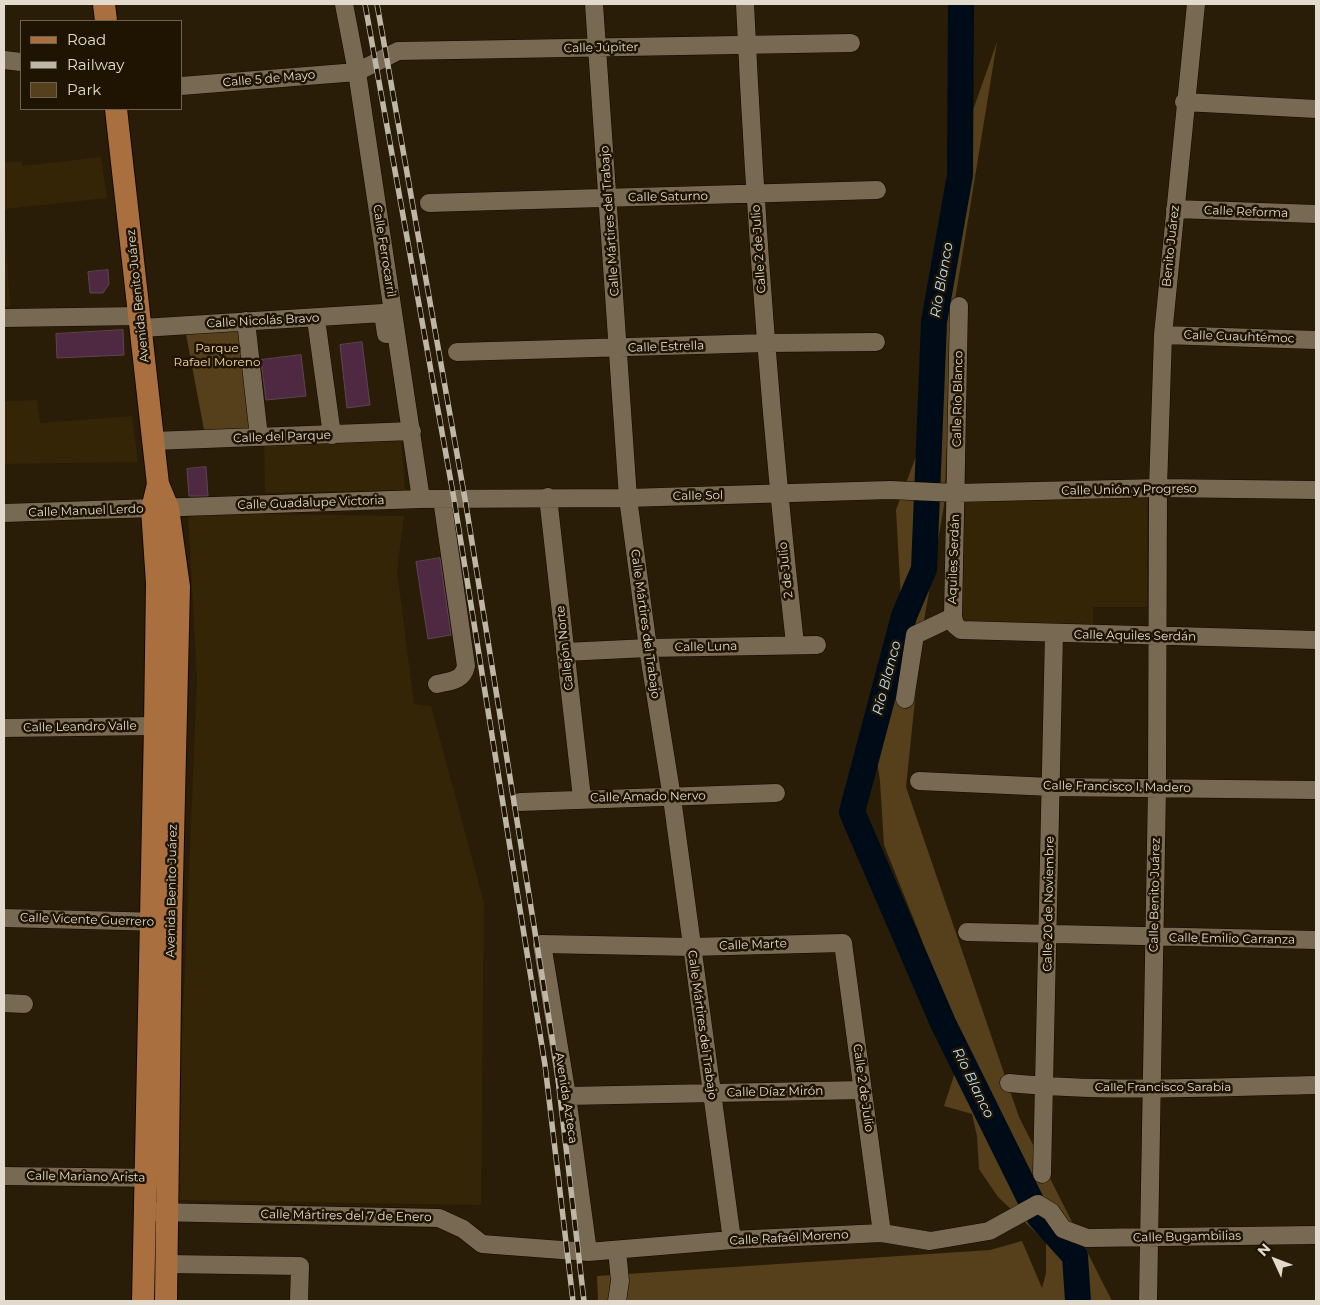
<!DOCTYPE html>
<meta charset="utf-8">
<style>
body{margin:0}
#map{position:relative;width:1320px;height:1305px;overflow:hidden;background:#291d07;font-family:Montserrat,sans-serif}
canvas{display:block}
.frame{position:absolute;inset:0;border:5px solid #e2dacd;pointer-events:none}
.legend{position:absolute;left:20px;top:20px;width:162px;height:90px;box-sizing:border-box;background:#1f1401;border:1px solid #6d6353;margin:0;padding:6px 9px;list-style:none;font-size:15px;color:#e2dacd}
.legend li{display:flex;align-items:center;gap:10px;height:25px}
.legend b{width:25px;border:1px solid #6d6353}
.north{position:absolute;left:1250px;top:1235px;width:50px;height:50px;-webkit-text-stroke:4px #1f1401;paint-order:stroke;rotate:313deg;font-size:14px;font-weight:700;line-height:20px;text-align:center;color:#e2dacd}
.north::after{content:'';display:block;margin:auto;width:18px;height:22px;background:#e2dacd;clip-path:polygon(50% 0,100% 100%,50% 72%,0 100%)}
</style>
<div id="map">
<canvas width="1320" height="1305"></canvas>
<div class="frame"></div>
<ul class="legend">
<li><b style="height:6px;background:#aa6f3f"></b>Road</li>
<li><b style="height:6px;background:#beb6a7"></b>Railway</li>
<li><b style="height:14px;background:#55401b"></b>Park</li>
</ul>
<div class="north">N</div>
</div>
<script>
const context = document.querySelector('canvas').getContext('2d');
context.lineJoin = 'round';
function fill(path, color) { context.fillStyle = color; context.fill(path, 'evenodd'); }
function trace(path, color, width, dash) { context.strokeStyle = color; context.lineWidth = width; context.lineCap = dash ? 'butt' : 'round'; context.setLineDash(dash || []); context.stroke(path); }
function label(font, color, halo, rows, align = 'center') {
  context.font = font + ' Montserrat,sans-serif'; context.lineWidth = 5; context.setLineDash([]); context.textBaseline = 'middle'; context.strokeStyle = halo; context.fillStyle = color; for (const [text, x, y, turn = 0] of rows) {
    context.save(); context.translate(x, y); context.rotate((+turn || 0) * Math.PI / 180); context.textAlign = isNaN(turn) ? turn : align; if (halo) context.strokeText(text, 0, 0); context.fillText(text, 0, 0); context.restore();
  }
}
fill(new Path2D(`
 M101,157L107,198L5,209L4,162H22L23,166Z
 M4,212L10,307H4Z
 M37,400L40,423L132,416L138,462L4,464V401Z
 M401,437L405,490L265,493L264,442Z
 M1147,496V607H1093V625L960,622L963,501Z
 M188,513L404,516L397,570L414,704L431,706L484,903L481,1205L175,1200L197,681Z`), '#342507');
fill(new Path2D(`
 M997,42L954,306L944,506L922,632L906,787L1019,1117L1112,1301H598L597,1276L990,1250L1022,1241L1042,1288L1046,1273V1242L998,1197L979,1169L977,1136L972,1114L944,1106L961,1054L920,935L884,845L880,781L873,731L902,618L896,510L922,440L936,242L966,130Z
 M240,325L254,432L205,435L185,329Z`), '#55401b');
trace(new Path2D(`
 M961,4L960,175L934,322L924,569L904,616L852,812L943,1023L1030,1199L1039,1216L1075,1256L1078,1301`), '#000b18', 26);
const building = new Path2D(`
 M108,270L109,284L103,293H90L88,272Z
 M123,330L124,355L57,358L56,334Z
 M362,342L370,405L347,408L340,345Z
 M301,355L306,396L266,400L261,360Z
 M206,467L208,496H189L187,469Z
 M440,558L451,635L428,639L416,562Z`);
fill(building, '#4e2941');
trace(building, '#5d4554', 1);
const minor = new Path2D(`
 M344,4L357,72L421,499
 M594,4L628,498L648,648L672,798L732,1240
 M745,4C755,218 771,431 795,644
 M4,60L21,62
 M181,86L357,72L398,51L851,43
 M1184,102L1316,109
 M429,203L877,190
 M1175,209L1316,214
 M959,306L953,617L955,625L961,630L1316,640
 M4,318L141,316
 M316,319L332,435
 M246,321L259,437
 M142,328L383,313L386,334
 M1163,335L1316,340
 M457,352L766,343L876,342
 M153,441L412,431
 M548,497L582,798
 M4,513L421,499L628,498L890,490L956,493L1158,488L1316,490
 M565,652L648,648L817,645
 M437,684C450,681 463,681 466,666L442,499
 M905,699L915,635L953,617
 M4,728L155,726
 M919,781L1051,787L1316,790
 M520,802L776,793
 M4,918L163,922
 M967,932L1316,940
 M4,1003L24,1004
 M1009,1083C1111,1093 1214,1087 1316,1085
 M567,1096L863,1090
 M1042,1174L1054,634
 M4,1176L158,1178
 M154,1212L439,1218L463,1229L482,1244L588,1252L732,1240L882,1233L930,1241L989,1231L1038,1204L1051,1212L1063,1229L1087,1238L1316,1235
 M617,1250L620,1281L617,1301
 M588,1252L567,1096L542,944L691,947L843,943L882,1233
 M167,1264L300,1266L299,1301
 M1148,1301L1157,788L1158,488L1163,335L1196,4`);
const major = new Path2D(`
 M104,4L106,21
 M116,109L158,484L168,508L179,587L171,922L166,1301
 M143,1301L155,726L157,583L152,509L158,484`);
trace(minor, '#120700', 19);
trace(major, '#120700', 24);
trace(minor, '#786a52', 18);
trace(major, '#aa6f3f', 22);
const rail = new Path2D(`
 M365,4L454,499L545,1065L573,1301
 M377,4L465,499L556,1062L584,1301`);
trace(rail, '#beb6a7', 5.5);
trace(rail, '#1f1401', 4, [11]);
label('12px', '#e2dacd', '#1f1401', [
 ["Calle Júpiter",601,48,-1],
 ["Calle 5 de Mayo",269,79,-5],
 ["Calle Saturno",668,197,-1],
 ["Calle Reforma",1246,212,2],
 ["Calle Mártires del Trabajo",610,221,-94],
 ["Benito Juárez",1171,246,-84],
 ["Calle 2 de Julio",759,249,-94],
 ["Calle Ferrocarril",384,251,81],
 ["Avenida Benito Juárez",138,296,-96],
 ["Calle Nicolás Bravo",263,321,-3],
 ["Calle Cuauhtémoc",1239,337,2],
 ["Calle Estrella",666,347,-2],
 ["Calle Río Blanco",958,399,-89],
 ["Calle del Parque",282,437,-2],
 ["Calle Unión y Progreso",1129,490,-1],
 ["Calle Sol",698,496,-1],
 ["Calle Guadalupe Victoria",311,503,-2],
 ["Calle Manuel Lerdo",86,511,-2],
 ["Aquiles Serdán",954,559,-88],
 ["2 de Julio",786,570,-96],
 ["Calle Mártires del Trabajo",645,624,82],
 ["Calle Aquiles Serdán",1135,636,1],
 ["Calle Luna",706,647,-1],
 ["Callejón Norte",565,648,-96],
 ["Calle Leandro Valle",80,727,-1],
 ["Calle Francisco I. Madero",1117,787,1],
 ["Calle Amado Nervo",648,797,-1],
 ["Avenida Benito Juárez",172,891,-89],
 ["Calle Benito Juárez",1155,895,-89],
 ["Calle 20 de Noviembre",1049,904,-89],
 ["Calle Vicente Guerrero",87,920,2],
 ["Calle Emilio Carranza",1232,939,1],
 ["Calle Marte",753,945,-2],
 ["Calle Mártires del Trabajo",702,1025,82],
 ["Calle Francisco Sarabia",1163,1087],
 ["Calle 2 de Julio",863,1088,82],
 ["Calle Díaz Mirón",775,1092,-1],
 ["Avenida Azteca",566,1098,81],
 ["Calle Mariano Arista",86,1177,1],
 ["Calle Mártires del 7 de Enero",346,1216,1],
 ["Calle Bugambilias",1187,1237,-1],
 ["Calle Rafaél Moreno",789,1238,-3]
]);
label('12px', '#f9d9a4', '#1f1401', [
 ["Parque",217,348],
 ["Rafael Moreno",217,362]
]);
label('italic 14px', '#b7dffc', '#1f1401', [
 ["Río Blanco",942,280,-80],
 ["Río Blanco",887,678,-75],
 ["Río Blanco",973,1083,64]
]);
</script>
